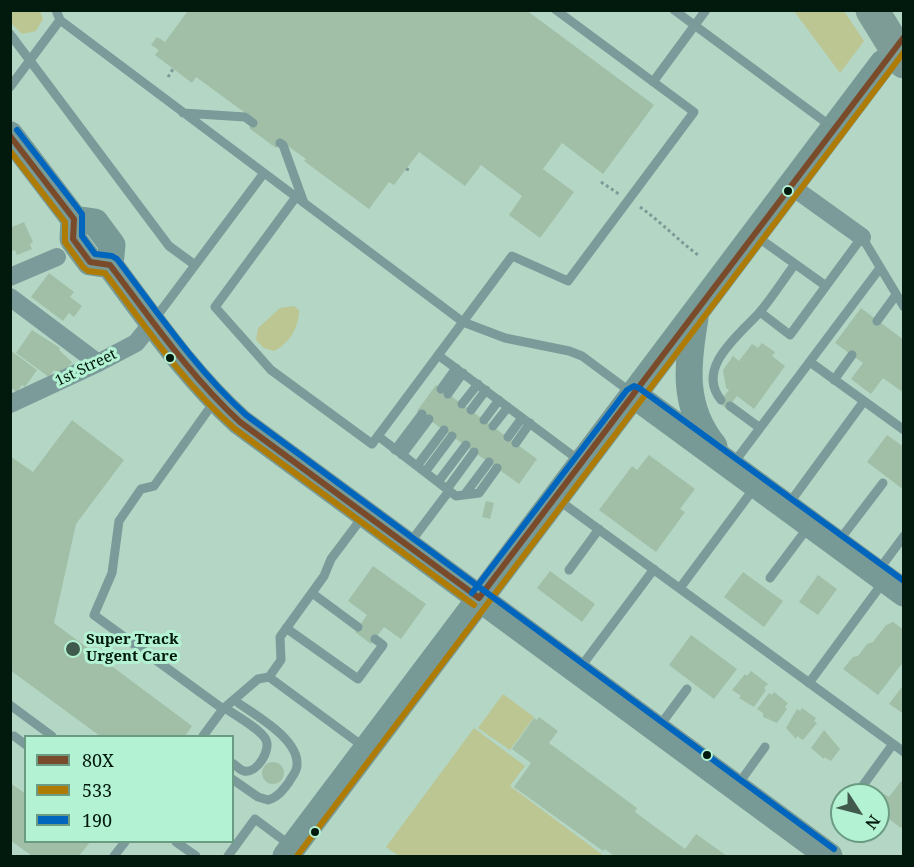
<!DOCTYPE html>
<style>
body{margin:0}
#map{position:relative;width:914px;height:867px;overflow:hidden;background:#b4d6c5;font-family:"Noto Serif",serif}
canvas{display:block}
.frame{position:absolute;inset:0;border:12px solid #02190e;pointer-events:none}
.legend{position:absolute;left:24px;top:735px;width:210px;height:108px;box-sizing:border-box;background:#b3f2d2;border:2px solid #6c9b84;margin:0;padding:8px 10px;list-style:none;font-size:18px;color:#02190e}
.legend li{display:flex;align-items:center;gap:12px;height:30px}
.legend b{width:30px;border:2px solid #6c9b84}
.north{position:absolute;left:830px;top:783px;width:60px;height:60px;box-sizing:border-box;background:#b3f2d2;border:2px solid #6c9b84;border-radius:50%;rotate:126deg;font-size:16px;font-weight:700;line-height:24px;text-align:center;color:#02190e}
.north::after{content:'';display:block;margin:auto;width:21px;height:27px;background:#405b4e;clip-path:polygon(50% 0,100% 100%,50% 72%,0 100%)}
</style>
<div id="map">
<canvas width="914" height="867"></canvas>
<div class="frame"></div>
<ul class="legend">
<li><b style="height:8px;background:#7a4b2a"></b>80X</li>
<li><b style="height:8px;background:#ae7c04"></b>533</li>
<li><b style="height:8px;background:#0065bd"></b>190</li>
</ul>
<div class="north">N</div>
</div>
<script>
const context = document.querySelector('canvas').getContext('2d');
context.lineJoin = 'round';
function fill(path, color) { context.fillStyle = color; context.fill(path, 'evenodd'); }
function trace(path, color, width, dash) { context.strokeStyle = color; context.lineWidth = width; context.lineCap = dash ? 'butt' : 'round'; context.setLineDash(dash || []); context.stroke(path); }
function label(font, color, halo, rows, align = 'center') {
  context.font = font + ' "Noto Serif",serif'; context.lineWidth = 6; context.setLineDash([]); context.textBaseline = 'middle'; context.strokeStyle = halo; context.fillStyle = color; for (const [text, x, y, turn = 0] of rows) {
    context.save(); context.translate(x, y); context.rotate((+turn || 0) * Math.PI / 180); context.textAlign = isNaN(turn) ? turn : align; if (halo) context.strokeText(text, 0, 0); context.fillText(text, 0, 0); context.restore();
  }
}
fill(new Path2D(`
 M11,10L40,11L43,19L36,31L22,34L11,23Z
 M794,11H844L864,41L840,73Z
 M294,306L299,310C299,327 290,343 274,351L264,348L256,340L258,328L280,308Z
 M503,694L534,717L510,750L478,728Z
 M474,728L525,766L510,786L604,856H399L386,847Z`), '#bcc692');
fill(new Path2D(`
 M185,10H526L654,105L603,174L562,143L543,169L574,192L540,238L509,215L522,196L481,165L465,186L419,152L394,185L389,182L369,209L304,161L306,159L281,141L276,148L249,128L255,120L196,77L192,83L155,55L159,50L151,45L157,37L165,42L187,12Z
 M24,222L33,242L30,244L32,249L17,255L15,250L10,252V228Z
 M49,273L74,292L70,297L82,306L74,317L69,313L63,321L31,297Z
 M861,308L904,340V393L883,378L871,394L851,379L863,363L835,343Z
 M32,330L60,348L59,350L72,362L67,369L58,372L54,370L49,377L16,353Z
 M762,343L775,352L772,356L785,366L754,409L737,396L727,409L719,403L729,390L726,388L723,370L733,356L739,361L752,344L758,348Z
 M10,350L37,370L25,387L22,385L17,392L10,387Z
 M436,385L537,459L519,484L417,411Z
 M72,420L124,460L76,524L54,623L192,726L185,736H100L10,670V456L33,472Z
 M887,435L904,447V490L867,462Z
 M649,455L695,489L680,509L685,512L656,552L599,510L632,466L637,470Z
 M486,501L494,503L490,519L482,517Z
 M373,566L426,604L401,639L384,627L371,644L355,632L367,615L348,601Z
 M550,571L595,604L582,622L537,588Z
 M743,572L783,601L764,627L724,597Z
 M818,575L837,589L818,615L799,602Z
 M893,622L904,630V661L878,695L843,669L853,657L858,656L867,644L873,642L886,625Z
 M691,635L737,669L714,699L669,665Z
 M751,671L768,684L764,688L766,690L754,707L739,698L741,696L732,690L745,674L747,676Z
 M904,684V714L889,704Z
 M774,692L788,703L785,707L787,709L777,723L763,717V713L757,709L769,693L772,695Z
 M802,708L816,718L814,721L817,723L803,740L797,736L796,739L786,728L797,709L800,711Z
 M539,717L558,731L549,743L637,808L635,812L685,849L696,834L727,856H612L613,855L605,849L603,851L514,787L531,763L512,749L534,718L537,720Z
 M824,730L840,749L831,761L824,757V759L811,748Z
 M262 773a11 11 0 1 1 22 0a11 11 0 1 1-22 0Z
 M901,781L904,783V824L901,828L878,811L882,805L878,802L884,794L889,797Z
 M10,783L26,794V842H90L79,856H32L10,840Z`), '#a1bfa7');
trace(new Path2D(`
 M168,77L173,69
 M406,169L409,170
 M601,182L619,194
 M640,207C661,222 678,240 698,255`), '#7e9a96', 3, [3, 3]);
trace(new Path2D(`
 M56,10L60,20L463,322L505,338L569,351L582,356L632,393
 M674,10L832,127
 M10,34L169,246L195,265
 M653,82L706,10
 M10,87L60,20
 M183,113L245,117L253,123
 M280,143L283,145L304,203
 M296,197L215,307L271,370L372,444L512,256L568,281L694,112L556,10
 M756,236L826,286
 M760,312L790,335L862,237L904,307
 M154,320L264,173
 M877,321L896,295
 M438,355L580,461
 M810,362L904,430
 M834,380L852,355
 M441,389L456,368
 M448,394L463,373
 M721,400C695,368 739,335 759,313C772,298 783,280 795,264
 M214,402L154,486L141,489L119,521L112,573L94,615L223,709L258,679L269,677L364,747
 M462,404L478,384
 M730,406L760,428
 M471,410L486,390
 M484,420L499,400
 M493,426L508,407
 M378,436L456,496L479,493L497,468
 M508,437L522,418
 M516,443L530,423
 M395,450L422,414
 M402,455L429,419
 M733,464L880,268
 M417,466L444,430
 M425,472L452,436
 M438,482L466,445
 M447,489L474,452
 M465,494L489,462
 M557,499L904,752
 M788,505L864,401
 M838,542L883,483
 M409,544L449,491
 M569,570L599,529
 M878,571L904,536
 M770,578L809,526
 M680,588L755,487
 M312,593L358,627
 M286,628L358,679L383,645L375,639
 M580,668L654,569
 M269,677L281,660L280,637L324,576L331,559L364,515
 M809,683L884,581
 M10,705L52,736
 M225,708C235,715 262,730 266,740C271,750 257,774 244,771C240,770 236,765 232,763
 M658,728L687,689
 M14,736L26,745
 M203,736L223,709
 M232,779L258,797L268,800C278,797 283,790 289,782C292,776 297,772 297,765C299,738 253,714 234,700
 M737,786L765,747
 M856,795L893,744
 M841,816L842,815
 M176,842L196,856
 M114,856L125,842
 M228,856L255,819L290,845`), '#7b9a9a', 9);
trace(new Path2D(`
 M791,186L862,237
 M10,277L57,257
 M10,297L98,363
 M10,404L98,363L136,343L153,322`), '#7b9a9a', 18);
trace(new Path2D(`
 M10,135L74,219L73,239L90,262L110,265
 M74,219L95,222L112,245L110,265L112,268C152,322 190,377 240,422L829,856
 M695,318C687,365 682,407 714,446
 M634,395L904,593
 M286,856L883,63`), '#789a97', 27);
trace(new Path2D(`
 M872,10L904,62`), '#7e9c96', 33);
trace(new Path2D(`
 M10,136L74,219L73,239L90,262L110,265C151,319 190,376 240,422L479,598
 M479,598L904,37`), '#7a4b2a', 6);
trace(new Path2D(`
 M10,151L65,222V242L83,267L88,271L105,273C146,327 184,384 235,429L474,605
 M297,856L904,52`), '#ae7c04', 6);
trace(new Path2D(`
 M17,130L82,214V236L95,254L112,256L117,259C158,313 196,369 246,415L834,849
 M472,593L627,390L634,386L639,388L904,581`), '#0065bd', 6);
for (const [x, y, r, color] of [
 [788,191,5,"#02190e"],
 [170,358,5,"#02190e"],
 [73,649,8,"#405b4e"],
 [707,755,5,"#02190e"],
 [315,832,5,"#02190e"]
]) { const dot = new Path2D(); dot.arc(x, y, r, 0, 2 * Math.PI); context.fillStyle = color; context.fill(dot); trace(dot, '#b3f2d2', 2); }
label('15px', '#02190e', '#b3f2d2', [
 ["1st Street",86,368,-26]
]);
label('bold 15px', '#02190e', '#b3f2d2', [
 ["Super Track",86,640],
 ["Urgent Care",86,657]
], 'left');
</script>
